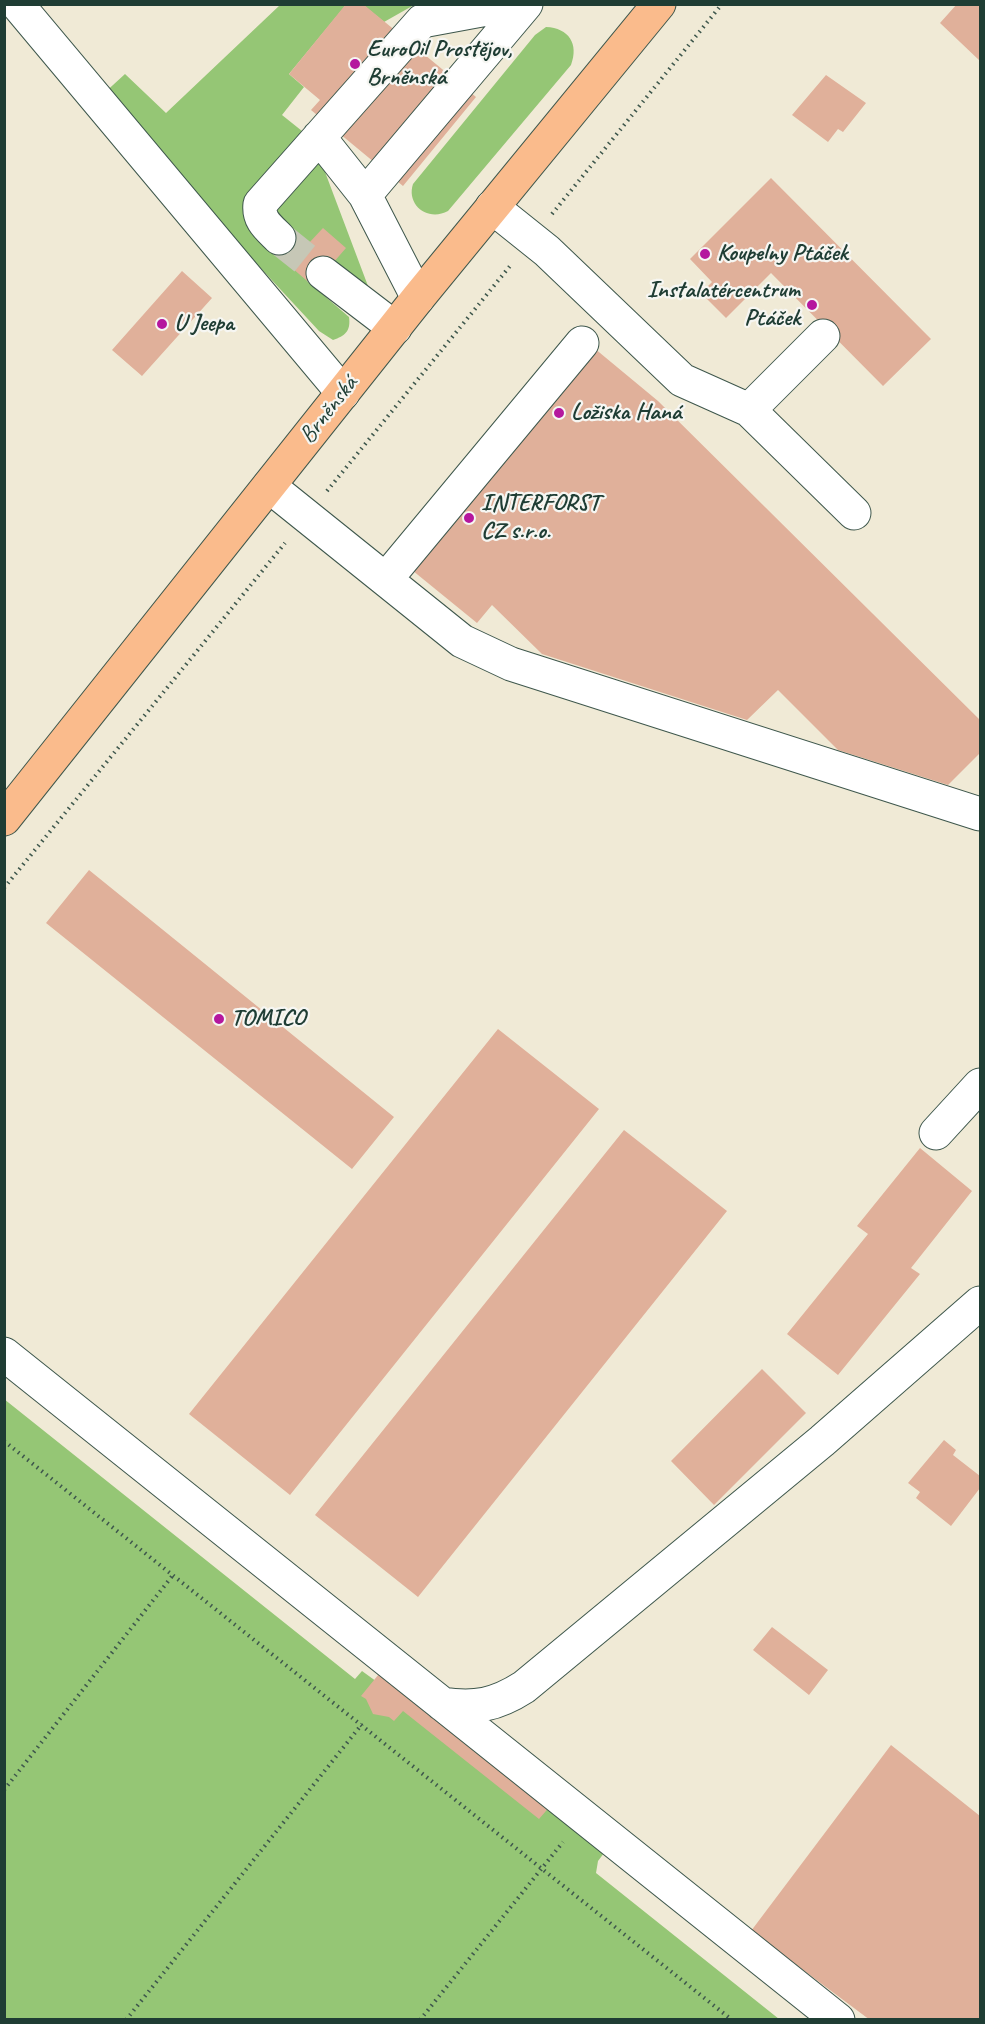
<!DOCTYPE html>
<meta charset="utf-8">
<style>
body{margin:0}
#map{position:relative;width:985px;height:2024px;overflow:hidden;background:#f0ead6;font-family:Caveat,sans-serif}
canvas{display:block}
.frame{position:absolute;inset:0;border:6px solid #1f3d34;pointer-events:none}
</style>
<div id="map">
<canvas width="985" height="2024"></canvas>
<div class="frame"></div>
</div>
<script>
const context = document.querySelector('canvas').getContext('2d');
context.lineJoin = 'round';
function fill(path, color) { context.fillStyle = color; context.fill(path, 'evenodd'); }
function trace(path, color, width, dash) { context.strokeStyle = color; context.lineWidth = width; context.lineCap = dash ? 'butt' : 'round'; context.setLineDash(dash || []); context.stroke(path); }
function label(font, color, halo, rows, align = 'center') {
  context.font = font + ' Caveat,sans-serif'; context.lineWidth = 4.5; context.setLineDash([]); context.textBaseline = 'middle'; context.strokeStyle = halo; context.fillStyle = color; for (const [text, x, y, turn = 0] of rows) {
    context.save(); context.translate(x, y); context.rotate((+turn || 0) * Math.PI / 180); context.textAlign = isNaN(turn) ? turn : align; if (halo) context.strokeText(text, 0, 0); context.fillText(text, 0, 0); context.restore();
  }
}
fill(new Path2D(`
 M280,5H346L289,74L304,87L282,115L302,131L249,199L281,220L276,210L319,156L368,286L365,292L313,286L349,317C351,331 345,336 333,340L319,331L101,96L125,74L166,113Z
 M363,5H414L384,22Z
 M546,27C569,28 579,44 571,65L448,211C428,222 406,205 413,184L535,35Z
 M4,1399L355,1679L362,1671L607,1849L598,1861L596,1873L779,2019H5Z`), '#95c675');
fill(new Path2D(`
 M346,4H363L476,97L403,186L311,110L320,100L289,74Z
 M957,4H980V61L940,23Z
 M826,75L866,103L843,132L838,129L828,142L792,115Z
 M771,178L931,339L883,386L771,273L726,318L701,293L712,282L690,259Z
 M289,227L308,244L323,228L346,248L313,286L270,249Z
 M182,271L212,298L142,376L112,350Z
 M588,343L658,401L980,720V753L948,785L838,750L778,690L747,720L542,654L492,605L477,623L407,566L472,486L480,492L499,469L491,462Z
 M89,870L394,1117L352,1169L46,923Z
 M498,1029L599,1109L290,1495L189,1414Z
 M624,1130L727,1211L418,1597L315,1515Z
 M920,1148L972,1191L911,1268L920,1274L838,1375L787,1334L868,1234L857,1226Z
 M762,1369L806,1413L714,1505L671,1461Z
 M944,1440L956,1450L953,1455L980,1476V1488L951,1526L916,1498L920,1492L908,1483Z
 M772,1627L828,1670L809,1695L753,1650Z
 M383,1669L552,1804L539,1819L403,1711L394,1721L389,1717L373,1714L366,1699L361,1696Z
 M891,1745L980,1816L979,2020H870L751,1931Z`), '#e0b09a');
trace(new Path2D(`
 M279,238L323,273`), '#c6c7b6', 33, [33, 16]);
const minor = new Path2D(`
 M17,4L343,393
 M319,137L365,195L418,298
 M365,195L526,4
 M492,207L547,251L682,380L749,410L823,336
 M279,238C268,227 258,220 260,204L422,21L514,4
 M323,273L395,328
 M749,410L854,513
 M269,486L462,641L511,664L980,814
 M386,579L582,343
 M936,1133L980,1085
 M4,1354L838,2020
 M442,1704C475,1709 496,1705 524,1687L822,1441L980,1303`);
const major = new Path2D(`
 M4,819L418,298L659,4`);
trace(minor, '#3e574c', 35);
trace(major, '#3e574c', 35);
trace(new Path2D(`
 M552,214L722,4
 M327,491L510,266
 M4,888L285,543
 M4,1441L732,2020
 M4,1790L173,1575
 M126,2020L362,1724
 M420,2020L563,1842`), '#3e574c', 4, [1.5, 4.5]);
trace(minor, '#fff', 33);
trace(major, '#fabb8c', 33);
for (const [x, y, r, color] of [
 [355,64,6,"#b5179e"],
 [705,254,6,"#b5179e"],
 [812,305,6,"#b5179e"],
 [162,324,6,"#b5179e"],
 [559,413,6,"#b5179e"],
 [469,518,6,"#b5179e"],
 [219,1019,6,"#b5179e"]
]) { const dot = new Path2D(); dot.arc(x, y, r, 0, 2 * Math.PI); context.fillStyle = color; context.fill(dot); trace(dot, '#f6f6f2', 2); }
label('bold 24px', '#1f3d34', '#f6f6f2', [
 ["EuroOil Prostějov,",367,50],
 ["Brněnská",367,78],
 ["Koupelny Ptáček",717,254],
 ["Instalatércentrum",800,291,"right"],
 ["Ptáček",800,319,"right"],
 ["U Jeepa",174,324],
 ["Ložiska Haná",571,413],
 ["INTERFORST",481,504],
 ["CZ s.r.o.",481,532],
 ["TOMICO",231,1019]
], 'left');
label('24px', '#1f3d34', '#f6f6f2', [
 ["Brněnská",329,410,-52]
]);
</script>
